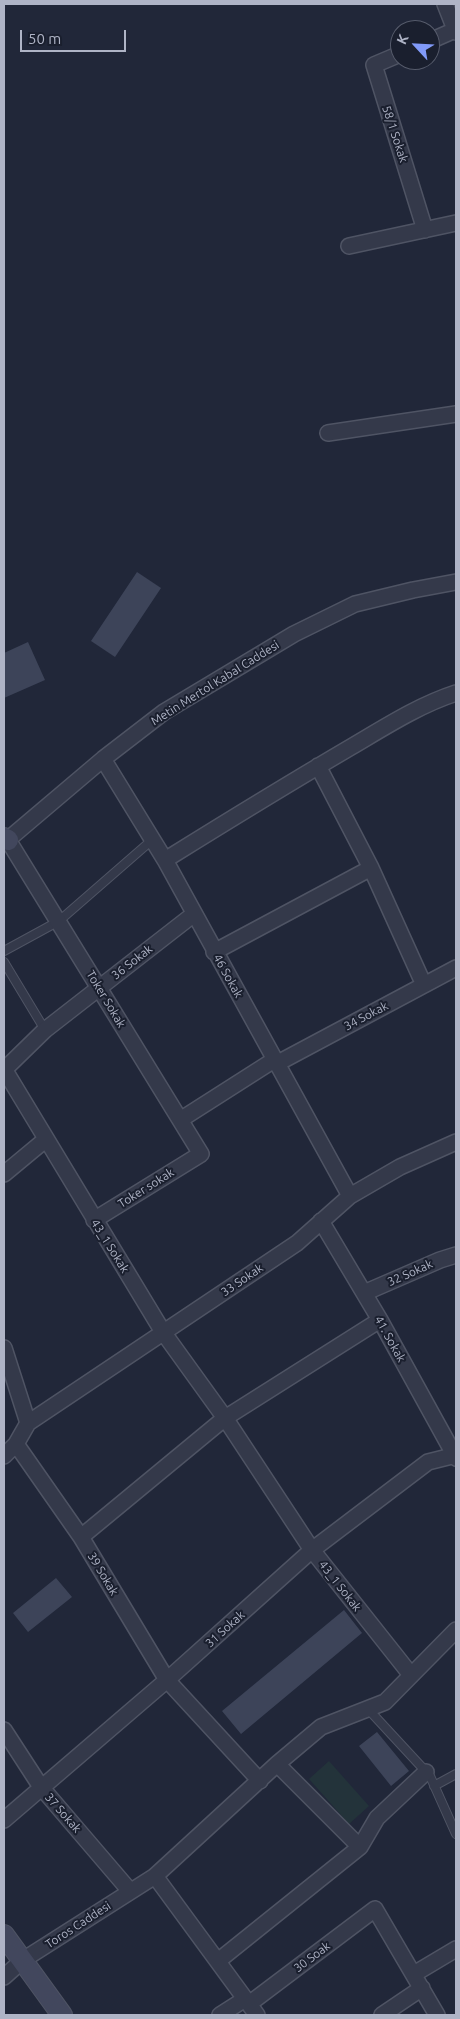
<!DOCTYPE html>
<style>
body{margin:0}
#map{position:relative;width:460px;height:2019px;overflow:hidden;background:#212739;font-family:Ubuntu,sans-serif}
canvas{display:block}
.frame{position:absolute;inset:0;border:5px solid #afb4c6;pointer-events:none}
.north{position:absolute;left:390px;top:20px;width:50px;height:50px;box-sizing:border-box;background:#1a1f2e;border:1px solid #565b6b;border-radius:50%;rotate:295deg;font-size:14px;font-weight:700;line-height:20px;text-align:center;color:#afb4c6}
.north::after{content:'';display:block;margin:auto;width:18px;height:22px;background:#819af9;clip-path:polygon(50% 0,100% 100%,50% 72%,0 100%)}
.scale{position:absolute;left:20px;top:30px;width:106px;height:22px;box-sizing:border-box;border:2px solid #afb4c6;border-top:0;padding-left:6px;font-size:15px;line-height:18px;white-space:nowrap;color:#afb4c6;-webkit-text-stroke:4px #1a1f2e;paint-order:stroke}
</style>
<div id="map">
<canvas width="460" height="2019"></canvas>
<div class="frame"></div>
<div class="north">K</div>
<div class="scale">50 m</div>
</div>
<script>
const context = document.querySelector('canvas').getContext('2d');
context.lineJoin = 'round';
function fill(path, color) { context.fillStyle = color; context.fill(path, 'evenodd'); }
function trace(path, color, width, dash) { context.strokeStyle = color; context.lineWidth = width; context.lineCap = dash ? 'butt' : 'round'; context.setLineDash(dash || []); context.stroke(path); }
function label(font, color, halo, rows, align = 'center') {
  context.font = font + ' Ubuntu,sans-serif'; context.lineWidth = 4; context.setLineDash([]); context.textBaseline = 'middle'; context.strokeStyle = halo; context.fillStyle = color; for (const [text, x, y, turn = 0] of rows) {
    context.save(); context.translate(x, y); context.rotate((+turn || 0) * Math.PI / 180); context.textAlign = isNaN(turn) ? turn : align; if (halo) context.strokeText(text, 0, 0); context.fillText(text, 0, 0); context.restore();
  }
}
fill(new Path2D(`
 M329,1761L369,1806L349,1824L309,1779Z`), '#23333a');
fill(new Path2D(`
 M137,572L161,588L115,657L91,641Z
 M28,642L45,680L4,698V653Z
 M56,1578L72,1597L28,1632L13,1613Z
 M344,1610L362,1633L241,1734L222,1711Z
 M377,1732L409,1771L391,1786L359,1746Z`), '#3d4459');
const lane = new Path2D(`
 M4,951L59,921L152,840
 M4,962L45,1030
 M368,1709L430,1776L456,1834
 M434,1786L456,1774`);
const street = new Path2D(`
 M445,4L456,32
 M430,41L455,30
 M400,54L374,65L425,230
 M349,246L456,223
 M328,433L456,414
 M103,759L165,860L350,1196
 M318,766L371,868L424,985
 M8,840L201,1154L94,1220
 M4,843L103,759L164,712L294,634L355,604L413,590L456,582
 M165,860C226,822 288,784 351,747C385,727 419,705 456,693
 M214,952L371,868
 M276,1064L456,968
 M4,1069L163,1332L225,1418L380,1320
 M4,1070L45,1030L194,914
 M180,1120L274,1060
 M4,1174L45,1140
 M321,1221L380,1320L456,1458
 M364,1293L440,1260L456,1255
 M4,1348L28,1423
 M4,1456L16,1444
 M81,1537L225,1418L312,1550L411,1675
 M4,1730L41,1787L130,1891
 M277,1764L360,1847
 M260,1781L167,1680L81,1537L16,1444L28,1423L297,1243L350,1196L400,1167L456,1142
 M4,1820L167,1680L312,1550L428,1462L456,1455
 M218,1961L360,1847L377,1818L426,1772
 M414,1974L456,1949
 M4,1977L23,1960L155,1876
 M249,2004L375,1909L437,2015
 M220,2015L245,1999
 M257,2015L155,1876L277,1764L321,1727L385,1702L456,1630
 M382,2015L422,1988`);
const secondary = new Path2D(`
 M4,838L8,840
 M4,1935L62,2015`);
trace(lane, '#4f5464', 10);
trace(street, '#4f5464', 18);
trace(secondary, '#4f5464', 22);
trace(lane, '#34394a', 8);
trace(street, '#34394a', 15);
trace(secondary, '#42475d', 20);
label('12px', '#afb4c6', '#1a1f2e', [
 ["58/1 Sokak",395,134,72],
 ["Metin Mertol Kabal Caddesi",215,683,-32],
 ["36 Sokak",132,962,-38],
 ["46 Sokak",228,976,61],
 ["Toker Sokak",106,999,59],
 ["34 Sokak",366,1016,-28],
 ["Toker sokak",146,1188,-32],
 ["43_1 Sokak",110,1246,58],
 ["32 Sokak",410,1273,-24],
 ["33 Sokak",242,1280,-34],
 ["41. Sokak",390,1339,61],
 ["39 Sokak",103,1574,59],
 ["43_1 Sokak",340,1586,52],
 ["31 Sokak",225,1629,-42],
 ["37 Sokak",63,1813,49],
 ["Toros Caddesi",78,1925,-33],
 ["30 Soak",312,1957,-37]
]);
</script>
